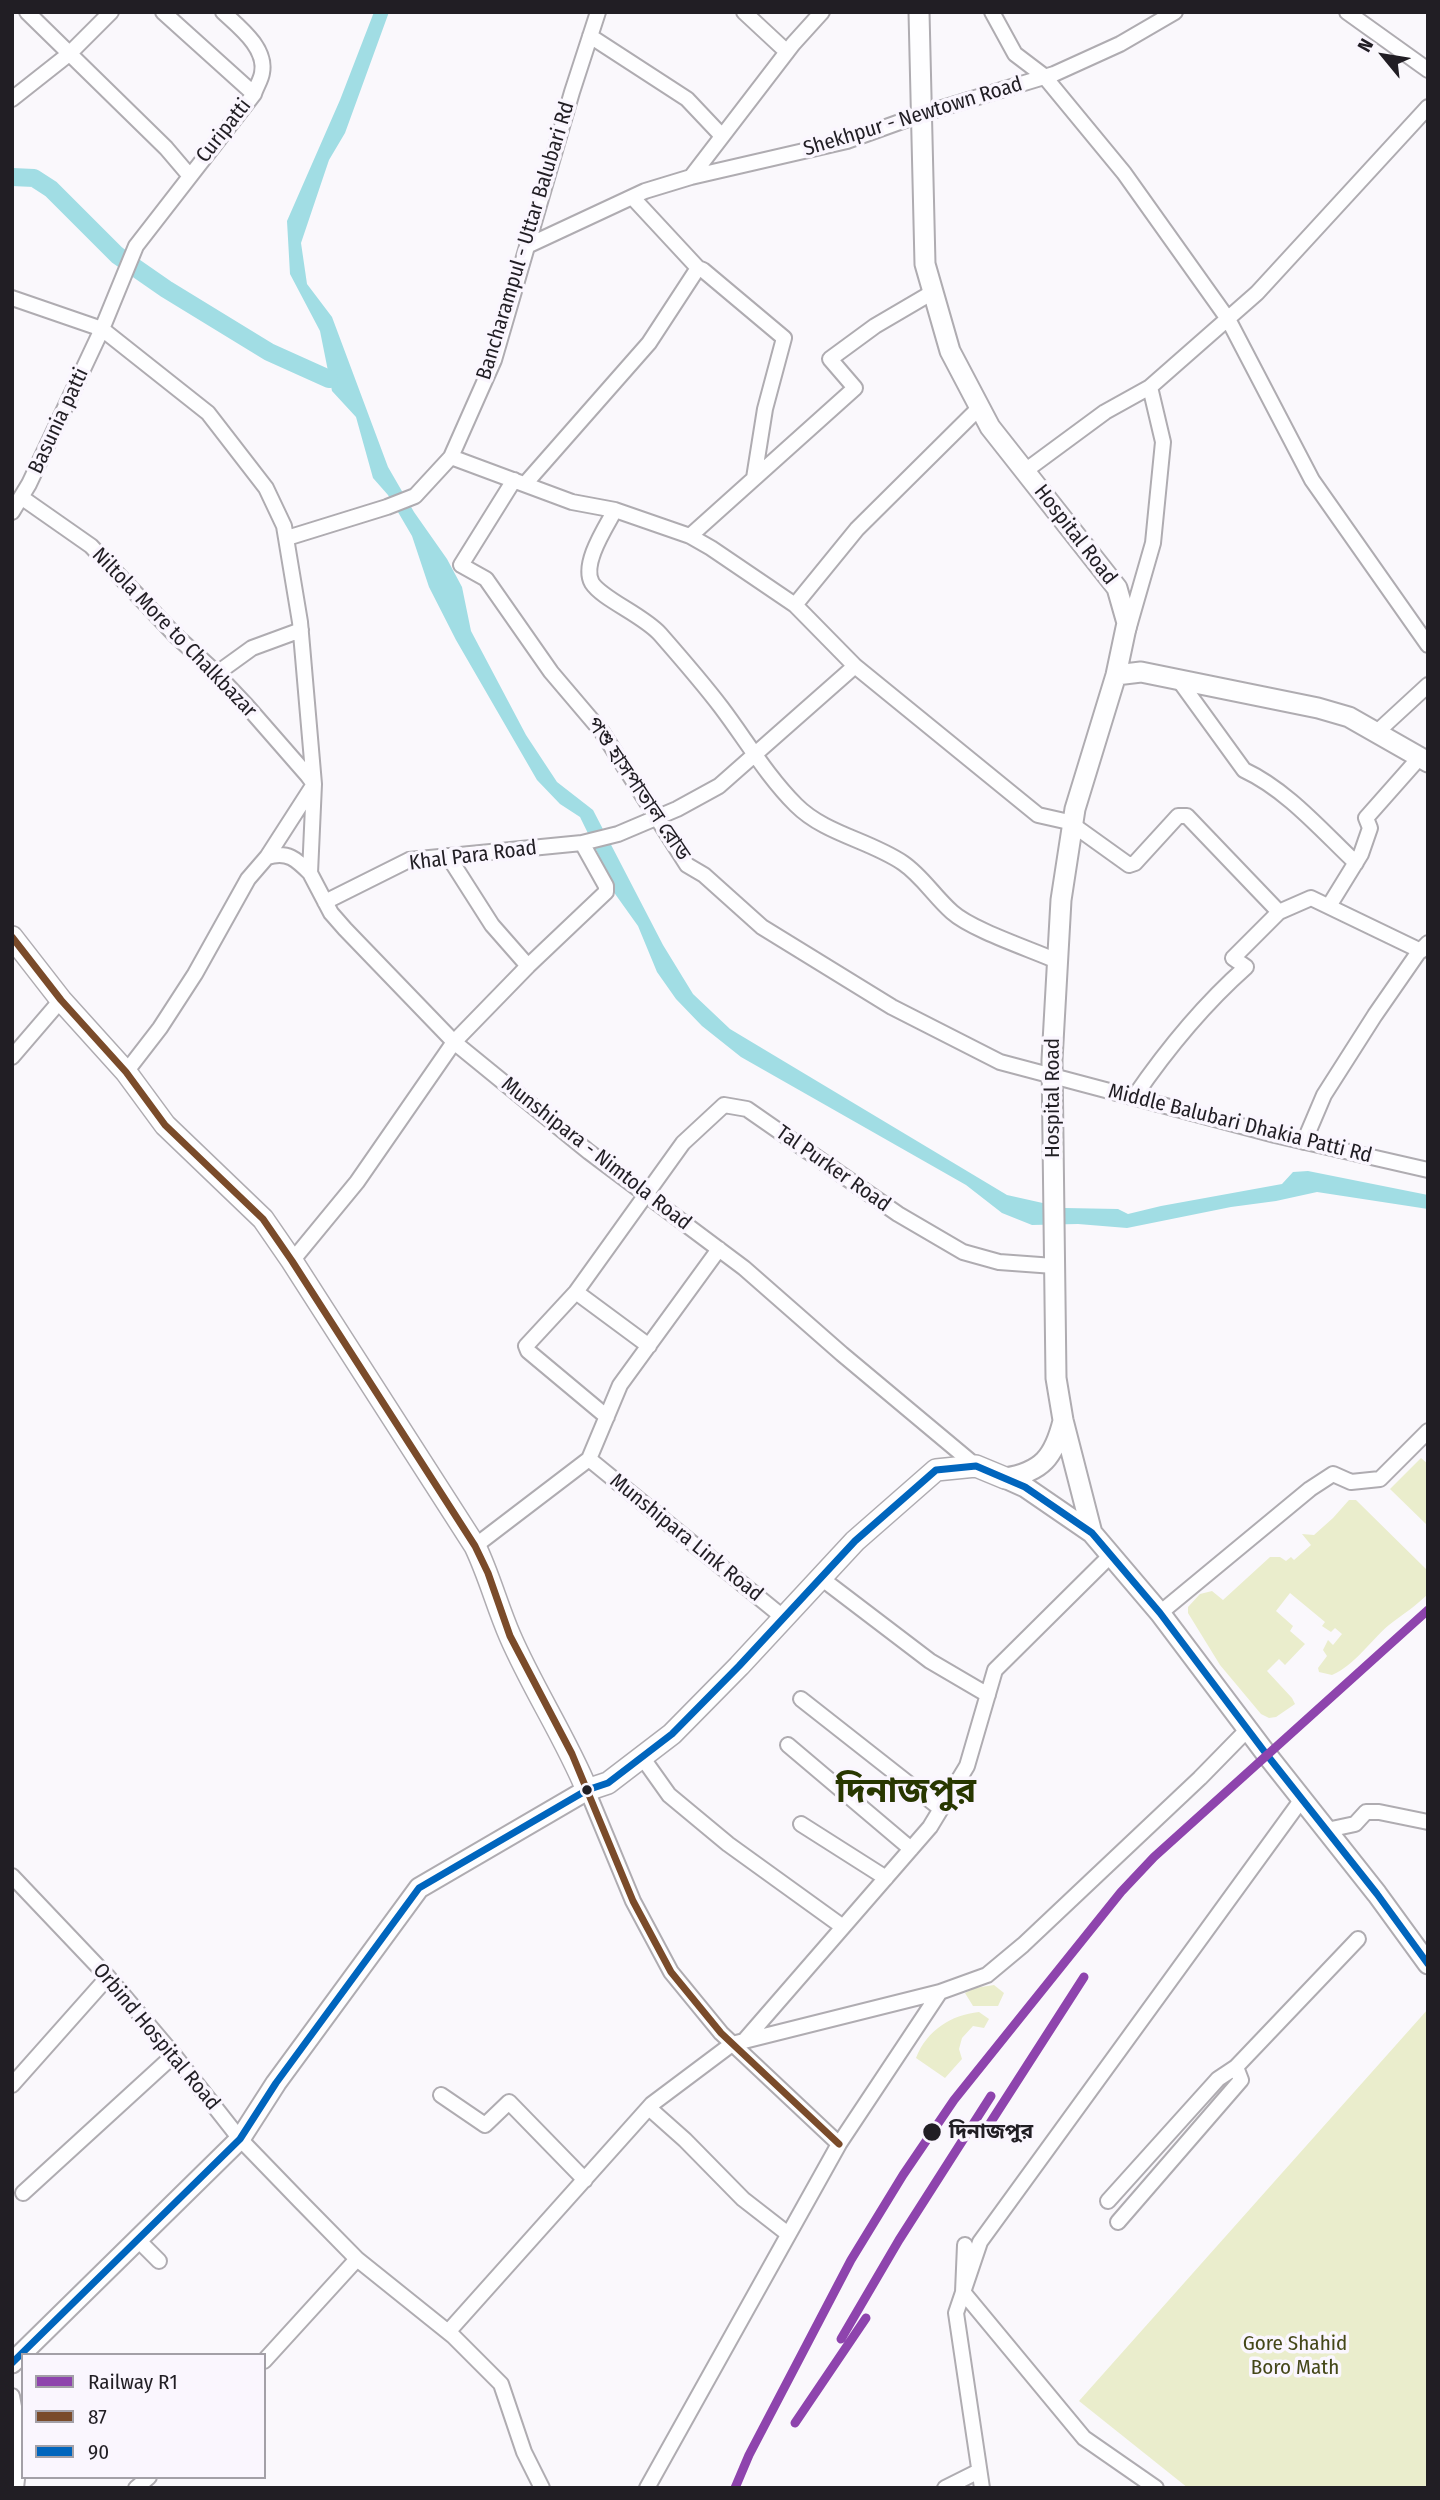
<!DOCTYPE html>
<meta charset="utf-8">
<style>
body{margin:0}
#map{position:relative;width:1440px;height:2500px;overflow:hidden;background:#faf8fc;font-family:"Fira Sans Condensed",sans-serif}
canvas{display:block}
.frame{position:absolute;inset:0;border:14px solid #211e24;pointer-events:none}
.legend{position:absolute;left:21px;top:2353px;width:245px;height:126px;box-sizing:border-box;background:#faf6fe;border:2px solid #a3a0a7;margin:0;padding:9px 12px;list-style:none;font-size:21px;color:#211e24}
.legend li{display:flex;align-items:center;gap:14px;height:35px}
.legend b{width:35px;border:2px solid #a3a0a7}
.north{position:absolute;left:1349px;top:21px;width:70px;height:70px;-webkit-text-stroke:5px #faf6fe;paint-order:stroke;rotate:300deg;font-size:19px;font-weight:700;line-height:28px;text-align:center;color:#211e24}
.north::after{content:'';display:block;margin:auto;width:24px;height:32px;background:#211e24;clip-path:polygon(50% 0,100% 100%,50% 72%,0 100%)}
</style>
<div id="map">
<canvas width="1440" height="2500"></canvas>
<div class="frame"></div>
<ul class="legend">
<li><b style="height:9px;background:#8e44ad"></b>Railway R1</li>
<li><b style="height:9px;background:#7a4b2a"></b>87</li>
<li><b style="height:9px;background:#0065bd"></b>90</li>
</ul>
<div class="north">N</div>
</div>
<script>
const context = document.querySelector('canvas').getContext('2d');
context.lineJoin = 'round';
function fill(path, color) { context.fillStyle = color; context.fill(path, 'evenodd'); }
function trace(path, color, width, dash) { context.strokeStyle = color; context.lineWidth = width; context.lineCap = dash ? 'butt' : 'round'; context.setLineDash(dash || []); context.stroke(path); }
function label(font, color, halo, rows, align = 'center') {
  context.font = font + ' "Fira Sans Condensed","Noto Sans Bengali",sans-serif'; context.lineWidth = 7; context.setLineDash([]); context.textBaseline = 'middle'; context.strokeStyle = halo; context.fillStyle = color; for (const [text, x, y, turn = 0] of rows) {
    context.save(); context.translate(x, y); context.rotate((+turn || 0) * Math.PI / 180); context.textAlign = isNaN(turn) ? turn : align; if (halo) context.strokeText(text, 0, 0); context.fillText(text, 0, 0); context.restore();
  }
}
fill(new Path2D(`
 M1421,1458L1428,1464V1526L1390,1489Z
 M1349,1500H1356L1426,1569L1428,1567V1594C1416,1606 1403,1614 1389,1625C1370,1641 1355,1665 1332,1675L1319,1672L1318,1668L1327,1656L1323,1650L1328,1640L1333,1645L1342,1634L1335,1628L1331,1632L1322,1626L1325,1622L1290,1593L1276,1611L1293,1626L1290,1631L1305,1644L1285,1665L1279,1659L1267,1671L1292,1698L1295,1704L1276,1717L1269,1718L1261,1714L1220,1665L1188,1613V1607L1200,1594L1212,1591L1223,1600L1270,1557H1280L1286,1561L1291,1557L1294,1560L1311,1545L1302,1534L1314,1535L1333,1518Z
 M994,1985L1004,1993L998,2006H973L965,1993L975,1988Z
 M1428,2009V2488H1188L1079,2401Z
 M979,2012L989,2019L984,2028L973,2026L962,2038L959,2049L962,2059L945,2078L916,2058C927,2030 951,2015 979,2012Z`), '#eaedcc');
fill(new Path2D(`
 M374,12H389L345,133L329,160L301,243L307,284L332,317L388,467L414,512L447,559L462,587L471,631L526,735L557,782L593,810L663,945L693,994L730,1029L1007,1195L1065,1208L1118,1209L1128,1214L1161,1206L1282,1184L1293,1172L1308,1171L1428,1195V1209L1317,1192L1276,1201L1231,1207L1127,1228L1078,1224L1032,1225L1002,1213L966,1185L741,1057L702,1026L676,999L657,972L638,926L613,891L602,862L580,817L560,804L537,780L456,640L429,587L412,536L388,495L373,478L356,417L332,391L320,331L290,274L287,221L340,100Z`), '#a1dde4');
trace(new Path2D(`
 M12,177L34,178L51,189L117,255L166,289L269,352L329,379`), '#a1dde4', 18);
const minor = new Path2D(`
 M27,12L166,148L189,175
 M163,12L254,94
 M744,12L787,52
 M992,12L1015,54L1044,76L1124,173L1228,319L1312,480L1428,645
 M1347,12L1428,70
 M590,36L687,99L722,136
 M12,99L69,54L111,12
 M691,177L793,44L822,12
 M527,246L645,191L691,177L847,141L922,114L1054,74L1120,44L1175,12
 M698,268L703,270L784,338L765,409L754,478
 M12,298L102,329L208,413L266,488L284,526L300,622L314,784L267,857L248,879L195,974L160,1028L126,1072
 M451,457L572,502L615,510L690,536L711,548L795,605L855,666L1038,815L1069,822L1129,865L1135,863L1178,816H1187L1279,912L1311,898L1421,951
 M1025,471L1105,412L1150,387L1257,293L1428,107
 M514,480L461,565L486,579L551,672L602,732L687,865L704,875L762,927L892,1007L1000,1062L1275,1135L1428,1170
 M525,484L649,343L698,268L633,198
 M21,497L91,546L175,635L212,669L246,705L308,776L314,784L310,873L331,913L345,929L454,1042L589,1152L744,1268L842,1354L976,1466
 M615,510C606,527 581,564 592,583C602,599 643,615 660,634C681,658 702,682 721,707C746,740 767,776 796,805C825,834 869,840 903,863C922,876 934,896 952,912C972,930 1030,949 1057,961
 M12,512L29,484L102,329L136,246L254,94C256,87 261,80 262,73C267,48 239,27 223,12
 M690,536L855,388L830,359L875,326L933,292
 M287,538L387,507L415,496L451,457L494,360L572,92L598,12
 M795,605L857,529L980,407
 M1128,630L1153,543L1163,442L1150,387
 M216,674L252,648L301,630
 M1178,679L1244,770C1287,790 1322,831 1356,863
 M1377,732L1428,685
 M267,857C288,851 296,859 310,873
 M325,902L409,860L582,843L618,834L677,809L719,786L855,666
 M1329,906L1361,854L1370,828L1366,818L1420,757
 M528,966L606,892V886L582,843
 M12,1057L61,1000
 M1134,1097C1167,1049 1202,1006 1246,967L1233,958L1279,912
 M1304,1142L1324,1095L1375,1015L1418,953L1428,943
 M292,1261L357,1182L454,1042L528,966L492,925L448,856
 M576,1292L649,1346
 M607,1417L528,1351L526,1346L576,1292L683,1143L724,1105L747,1109L898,1214L963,1252L999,1262L1054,1266
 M589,1459L784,1618
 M475,1546L589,1459L620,1385L719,1249
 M821,1578L930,1661L988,1695
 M1160,1613L1310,1489L1333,1474L1351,1482L1380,1479L1428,1431
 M801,1699L941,1809
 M788,1745L911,1849
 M642,1757L669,1795L728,1844L843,1927
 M587,1790L633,1901L671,1972L721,2033L839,2144
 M801,1824L886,1878
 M1327,1830L1355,1824L1366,1812H1379L1428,1822
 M12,1876L108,1977L174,2055L240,2139L300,2201L357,2259L453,2336L501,2384L524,2452L542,2488
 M744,2041L930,1827L967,1766L995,1670L1111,1555
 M12,2085L108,1977
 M441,2095L485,2125L509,2102L585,2180
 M649,2108L685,2140L743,2199L788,2234
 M23,2193L174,2055
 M1108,2201L1218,2079L1236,2067L1358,1939
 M1118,2222L1241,2080L1236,2067
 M138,2240L159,2261
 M965,2245L963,2292L1084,2438L1156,2488
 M448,2332L652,2104L732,2044L940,1992
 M264,2361L357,2259
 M12,2396L21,2444L16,2488
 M136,2488L149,2477
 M647,2488L839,2144L940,1992L987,1975L1023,1945L1200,1778L1248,1729
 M945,2488L979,2471
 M982,2488L956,2313L980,2242L1302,1799`);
const major = new Path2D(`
 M919,12L925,264L950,351L990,427L1117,588L1127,623L1116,675L1075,809L1061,900L1052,1060L1056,1378L1063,1420L1092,1533
 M1116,675L1141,672L1318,708L1349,717L1428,762
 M1005,1478L1025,1487L1092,1533L1160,1613L1267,1755L1377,1894L1428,1964
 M1005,1478C1042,1472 1054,1457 1063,1421
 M12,2363L240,2139L276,2083L419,1888L587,1790`);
const highway = new Path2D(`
 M12,937L61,1000L126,1072L165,1125L263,1219L292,1261L475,1546C489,1575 497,1606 510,1636C533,1689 565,1737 587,1790L608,1783L672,1734L739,1666L855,1541L936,1470L976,1466L1005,1478`);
trace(minor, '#afacb1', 18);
trace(major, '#afacb1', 23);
trace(highway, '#afacb1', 24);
trace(minor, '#fefeff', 14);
trace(major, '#fefeff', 19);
trace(highway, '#fefeff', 21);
trace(new Path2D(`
 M12,937L61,1000L126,1072L165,1125L263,1219L292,1261L475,1546L488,1573L510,1636L572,1754L633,1901L671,1972L721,2033L839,2144`), '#7a4b2a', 7);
trace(new Path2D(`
 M12,2363L240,2139L276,2083L419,1888L587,1790L608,1783L672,1734L739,1666L855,1541L936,1470L976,1466L1025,1487L1092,1533L1160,1613L1267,1755L1377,1894L1428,1964`), '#0065bd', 7);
trace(new Path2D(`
 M985,2131L1084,1977
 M841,2339L899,2240L991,2096
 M795,2423L866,2318
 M735,2488L749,2455L851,2260L903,2175L954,2100L1121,1892L1154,1857L1428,1610`), '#8e44ad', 9);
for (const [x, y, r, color] of [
 [587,1790,6,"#211e24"],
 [932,2132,10,"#211e24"]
]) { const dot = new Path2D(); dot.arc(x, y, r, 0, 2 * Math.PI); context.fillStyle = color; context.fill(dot); trace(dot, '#faf6fe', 2.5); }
label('21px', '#211e24', '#faf6fe', [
 ["Shekhpur - Newtown Road",913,117,-17],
 ["Curipatti",224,131,-52],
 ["Bancharampul - Uttar Balubari Rd",526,241,-73],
 ["Basunia patti",59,421,-65],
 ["Hospital Road",1075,535,52],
 ["Niltola More to Chalkbazar",174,633,46],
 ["পশু হাসপাতাল রোড",638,789,56],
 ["Khal Para Road",473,856,-7],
 ["Hospital Road",1053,1098,-90],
 ["Middle Balubari Dhakia Patti Rd",1240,1124,14],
 ["Munshipara - Nimtola Road",596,1154,38],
 ["Tal Purker Road",833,1169,35],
 ["Munshipara Link Road",686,1538,39],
 ["Orbind Hospital Road",156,2037,50]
]);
label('bold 21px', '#211e24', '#faf6fe', [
 ["দিনাজপুর",949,2132]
], 'left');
label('21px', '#444718', '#faf6fe', [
 ["Gore Shahid",1295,2344],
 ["Boro Math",1295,2368]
]);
label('bold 35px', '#283700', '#faf6fe', [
 ["দিনাজপুর",906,1792]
]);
</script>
